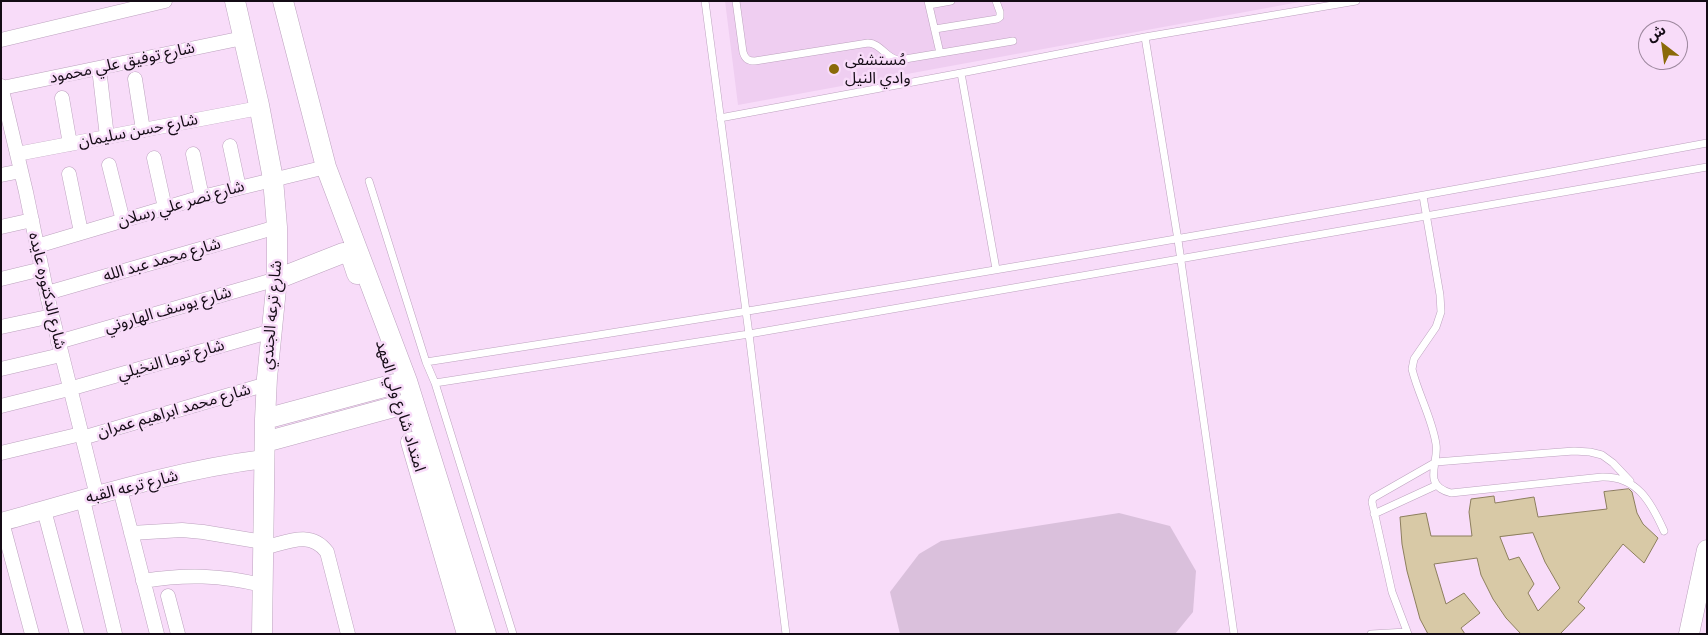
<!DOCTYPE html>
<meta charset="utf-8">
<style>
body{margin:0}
#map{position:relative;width:1708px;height:635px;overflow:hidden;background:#f8dcf9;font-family:"IBM Plex Serif","Noto Sans Arabic",serif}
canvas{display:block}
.frame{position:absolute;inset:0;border:2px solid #140b15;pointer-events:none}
.north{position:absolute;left:1638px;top:20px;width:50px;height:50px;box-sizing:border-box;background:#f8dcf9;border:1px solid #9d889e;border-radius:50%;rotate:330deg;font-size:14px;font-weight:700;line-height:20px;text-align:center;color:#140b15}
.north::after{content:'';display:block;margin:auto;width:18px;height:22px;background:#8a6a09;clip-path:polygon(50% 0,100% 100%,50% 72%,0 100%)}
</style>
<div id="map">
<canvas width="1708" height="635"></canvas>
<div class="frame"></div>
<div class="north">ش</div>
</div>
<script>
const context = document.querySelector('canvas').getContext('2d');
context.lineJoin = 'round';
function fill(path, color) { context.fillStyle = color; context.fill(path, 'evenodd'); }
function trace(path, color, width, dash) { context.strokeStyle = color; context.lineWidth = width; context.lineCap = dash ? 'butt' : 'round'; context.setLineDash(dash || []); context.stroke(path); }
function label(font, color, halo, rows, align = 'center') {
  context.font = font + ' "IBM Plex Serif","Noto Sans Arabic",serif'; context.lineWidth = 5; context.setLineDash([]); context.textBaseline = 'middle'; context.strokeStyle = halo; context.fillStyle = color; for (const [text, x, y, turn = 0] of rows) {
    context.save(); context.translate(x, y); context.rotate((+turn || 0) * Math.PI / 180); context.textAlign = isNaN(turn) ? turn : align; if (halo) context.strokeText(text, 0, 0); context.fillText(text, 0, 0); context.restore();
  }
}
fill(new Path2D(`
 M725,1H1305L738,105Z`), '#efcef1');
fill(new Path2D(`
 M1119,513L1170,526L1196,571L1193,612L1175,634H900L890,592L919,554L941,541Z`), '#dac0dc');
const building = new Path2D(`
 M1629,489L1632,492L1637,513L1643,524L1658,538L1644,563L1623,544L1578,602L1585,608L1560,634H1521L1506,618L1493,599L1481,575L1477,558L1434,564L1446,604L1464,593L1480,613L1461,628L1465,634H1428L1420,619L1407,571L1402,544L1400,517L1426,513L1431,536H1472L1469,512L1471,499L1494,496L1495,503L1534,497L1538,517L1607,509L1604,492ZM1533,533L1545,562L1560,588L1538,611L1528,593L1534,584L1519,557L1509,560L1500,537Z`);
fill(building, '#d8c9a6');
trace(building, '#8c7e5d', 1);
const service = new Path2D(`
 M705,1L749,334L786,634
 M736,1L743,52C745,59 748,61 755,61L868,43C881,43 886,59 899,60L1013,41
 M928,1L940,53
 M929,5L951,1
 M935,29L997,19L1000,17V12L996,1
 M1145,37L1178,240L1234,634
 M961,73L996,269
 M720,118L961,73L1145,37L1356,1
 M369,181L426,362L435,383L513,634
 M1423,196L1440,295L1441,312L1436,327L1414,359L1412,369C1418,394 1432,418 1436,444C1438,456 1432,468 1434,479C1436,488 1444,491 1451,493L1602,477C1637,476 1651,502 1664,531
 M426,362C854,296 1281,223 1707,143
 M435,383L749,334L1707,167
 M1374,514L1437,485
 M1371,634L1407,632
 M1408,634L1392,592L1372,502L1373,498L1436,462L1548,453L1574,451L1590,452L1602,455L1613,463L1630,481`);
const minor = new Path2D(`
 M1,40L165,1
 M99,68L107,137
 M135,79L143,130
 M1,86L26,192L48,299L97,496
 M2,88L243,38
 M62,98L70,144
 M230,146L239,188
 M17,154L259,108
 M193,154L202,197
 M154,158L165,208
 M109,165L123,221
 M69,174L81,232
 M1,175L21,171
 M1,227L32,220
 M37,246L202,197L326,167
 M1,279L42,269
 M47,293L277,227
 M1,327L52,316
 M58,342L277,279
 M1,369L61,355
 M1,406L69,389L272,331
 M82,438L267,384
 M1,453L81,434
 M120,489L157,634
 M83,500L115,634
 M44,510L77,634
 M2,522L32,634
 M131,533L182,530L203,532L263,542
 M263,548C286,543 310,529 327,552L348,634
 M143,581C186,574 220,575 262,585
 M168,596L178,634`);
const tertiary = new Path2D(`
 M1,522C88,498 175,470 264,459`);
const secondary = new Path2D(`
 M235,1L259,105L273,179L277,227V279L267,378L265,419L262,634
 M283,1L326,167L407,381L486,634
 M277,279L343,253L351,256L357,274
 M265,419L395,384
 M265,442L401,405
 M411,442L467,634
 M1689,634L1707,550`);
trace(service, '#bca2be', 8);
trace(minor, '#bca2be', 15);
trace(tertiary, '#bca2be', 19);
trace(secondary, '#bca2be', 21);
trace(service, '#fff', 7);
trace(minor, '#fff', 14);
trace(tertiary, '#fff', 18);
trace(secondary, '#fff', 20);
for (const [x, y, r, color] of [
 [834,69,6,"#8a6a09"]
]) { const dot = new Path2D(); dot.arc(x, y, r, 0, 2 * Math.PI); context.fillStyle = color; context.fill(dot); trace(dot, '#f8dcf9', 2); }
label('16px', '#140b15', '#f8dcf9', [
 ["مُستشفى",845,60],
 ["وادي النيل",845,78]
], 'left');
label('16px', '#140b15', '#f8dcf9', [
 ["شارع توفيق علي محمود",122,63,-12],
 ["شارع حسن سليمان",138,131,-11],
 ["شارع نصر علي رسلان",181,204,-16],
 ["شارع محمد عبد الله",162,260,-16],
 ["شارع الدكتوره عايده",47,291,77],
 ["شارع يوسف الهاروني",168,310,-16],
 ["شارع ترعه الجندي",272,315,-85],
 ["شارع توما النخيلي",171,360,-16],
 ["امتداد شارع ولي العهد",400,406,73],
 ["شارع محمد ابراهيم عمران",174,411,-16],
 ["شارع ترعه القبه",132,487,-14]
]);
</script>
